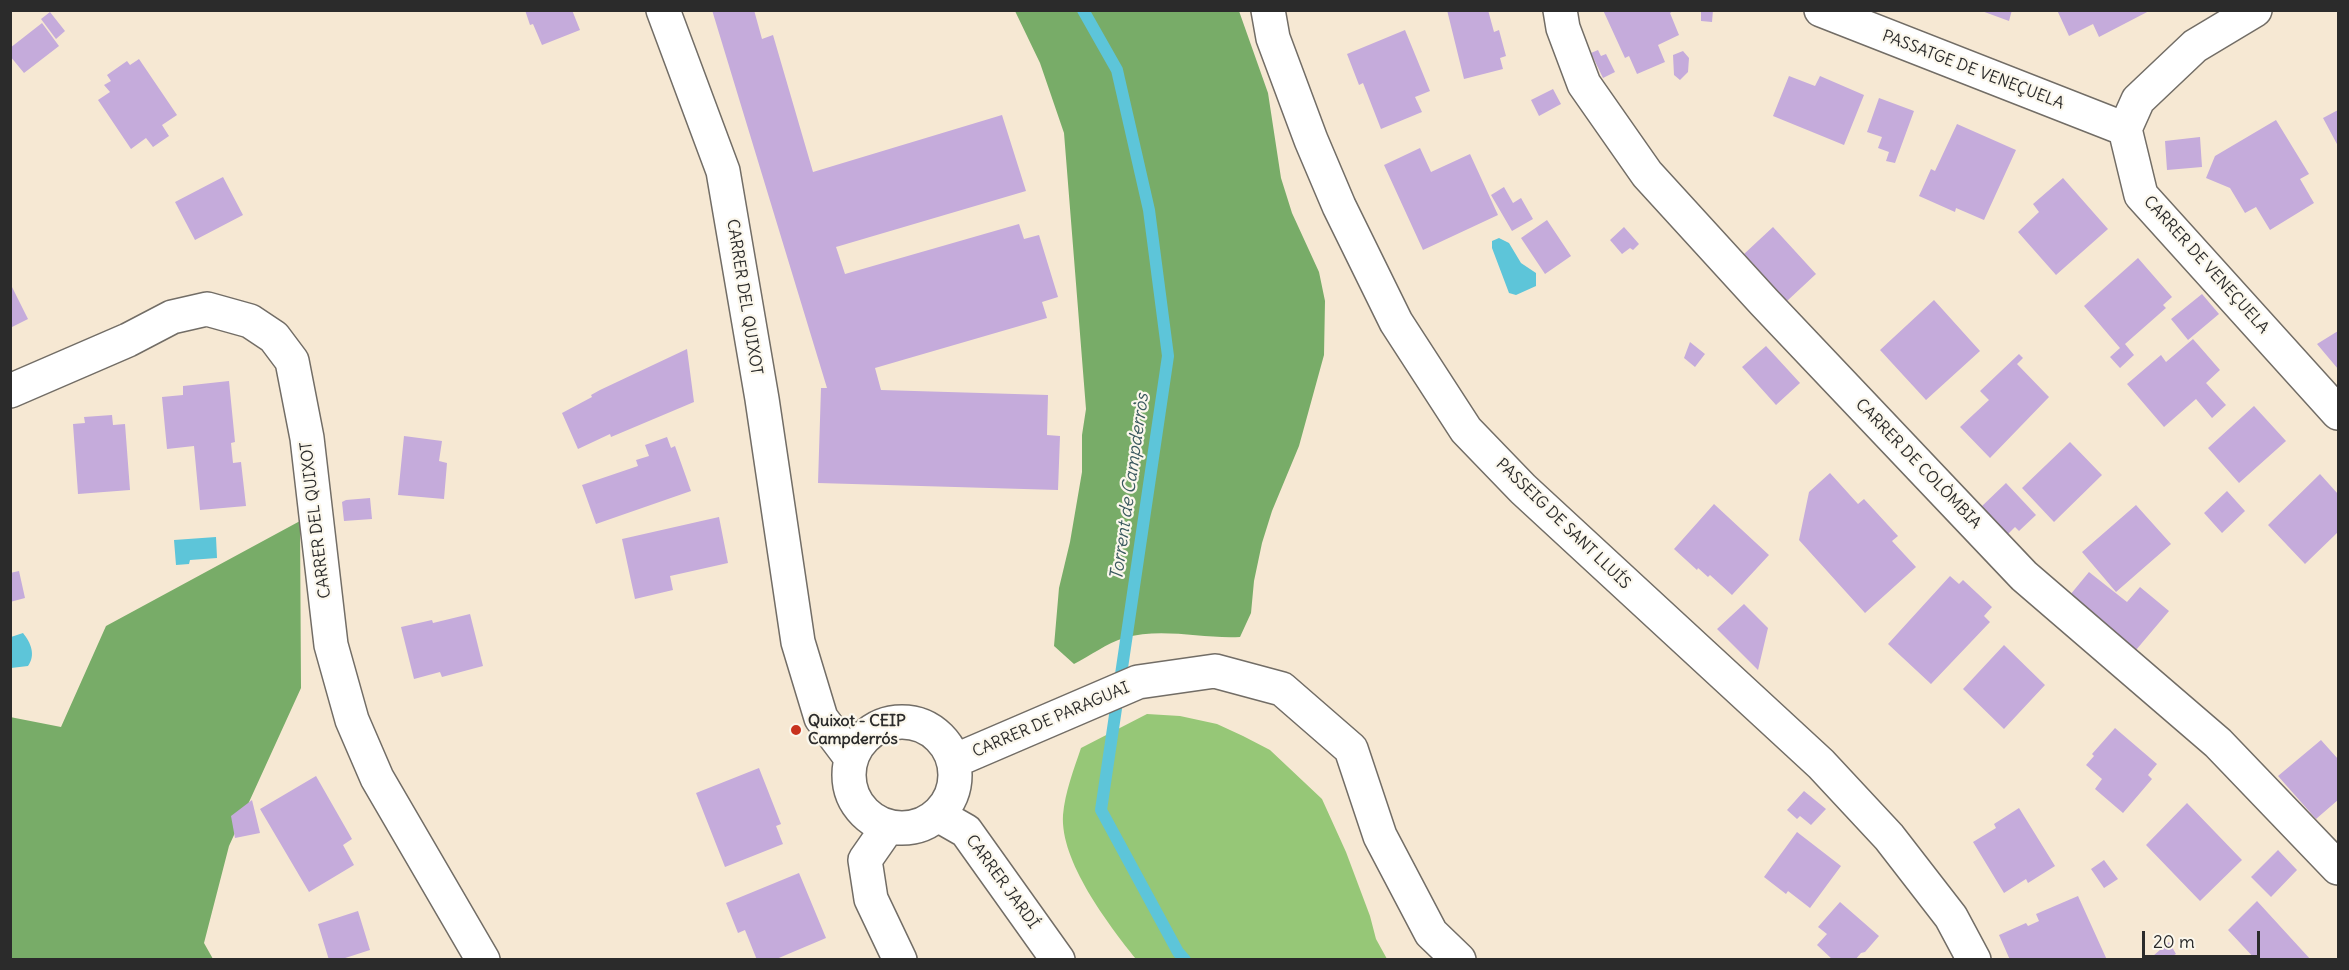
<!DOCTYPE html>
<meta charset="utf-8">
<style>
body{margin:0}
#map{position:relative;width:2349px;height:970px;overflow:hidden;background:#f6e8d3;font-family:Delius,sans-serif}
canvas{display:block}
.frame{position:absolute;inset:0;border:12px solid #2b2b2b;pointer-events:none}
.scale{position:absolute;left:2142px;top:931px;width:118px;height:27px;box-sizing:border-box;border:3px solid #2b2b2b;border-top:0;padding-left:8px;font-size:18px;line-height:21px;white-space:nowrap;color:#2b2b2b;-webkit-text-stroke:4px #fbf7ec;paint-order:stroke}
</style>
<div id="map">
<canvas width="2349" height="970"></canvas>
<div class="frame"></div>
<div class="scale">20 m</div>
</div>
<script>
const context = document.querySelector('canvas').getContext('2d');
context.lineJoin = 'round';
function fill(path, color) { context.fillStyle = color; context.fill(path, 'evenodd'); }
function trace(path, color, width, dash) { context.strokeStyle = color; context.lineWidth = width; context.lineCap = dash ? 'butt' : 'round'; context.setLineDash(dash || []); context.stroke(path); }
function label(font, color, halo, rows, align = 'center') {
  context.font = font + ' Delius,sans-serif'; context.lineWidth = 4.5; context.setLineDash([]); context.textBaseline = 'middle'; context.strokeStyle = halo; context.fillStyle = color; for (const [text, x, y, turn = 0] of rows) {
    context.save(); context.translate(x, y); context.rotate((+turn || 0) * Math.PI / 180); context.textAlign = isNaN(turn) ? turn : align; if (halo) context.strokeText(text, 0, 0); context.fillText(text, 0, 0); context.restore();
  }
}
fill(new Path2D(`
 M1147,714L1180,716L1217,724L1243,736L1270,750L1322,799L1346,852L1370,916L1376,939L1387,959H1136C1108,924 1060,861 1063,815C1065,792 1074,769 1081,748Z`), '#96c777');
fill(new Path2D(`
 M1015,11H1239L1268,93L1281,178L1292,213L1319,272L1325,301L1324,355L1299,446L1272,511L1262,543L1254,581L1251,613L1240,637C1201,639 1162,627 1124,638C1107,643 1090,656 1074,664L1054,646L1059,588L1070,542L1082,472V435L1086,409L1064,133L1040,63Z
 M300,521L301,688L229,846L204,943L213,959H11L10,717L61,727L106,626Z`), '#78ac68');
fill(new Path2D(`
 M1499,238L1509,243L1521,263L1536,273V286L1516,295L1509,293L1492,248V241Z
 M216,537L217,558L190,560L189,564L176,565L174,540Z
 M23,633C31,643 36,655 28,666L11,668V637Z`), '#5dc5d9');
trace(new Path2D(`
 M1083,10L1117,70L1149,210L1168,356L1101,810L1178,952L1185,960`), '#5dc5d9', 12);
fill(new Path2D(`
 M525,10H572L580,30L542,45L533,24L530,25Z
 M712,10H754L762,39L773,35L813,172L1002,115L1026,191L836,247L845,274L1019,224L1024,239L1039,235L1058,297L1042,302L1047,318L875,368L881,390L1048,395L1047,435L1060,436L1058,490L818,483L821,388H827Z
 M1447,10H1488L1494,32L1499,30L1506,56L1500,58L1503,69L1464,79Z
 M1603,10H1674L1670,13L1679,35L1658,45L1665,62L1637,74L1629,56L1625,58Z
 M1701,10H1713L1712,22L1701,21Z
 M1979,10H2012L2009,21Z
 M2057,10H2151L2099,37L2093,24L2069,36Z
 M50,12L65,31L56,39L41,19Z
 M42,23L59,46L24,73L10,56V48Z
 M1405,30L1430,91L1415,97L1422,112L1381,129L1363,83L1359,85L1347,54Z
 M1598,50L1601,56L1606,54L1615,72L1603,78L1591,53Z
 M1683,51L1689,58L1688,72L1680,80L1674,75L1673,55Z
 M139,59L177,115L162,125L169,136L153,147L146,138L131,149L98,100L110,92L104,85L111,81L107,75L127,61L130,65Z
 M1789,76L1815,86L1820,76L1864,95L1844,145L1773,116Z
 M1553,89L1561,104L1539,116L1531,100Z
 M1879,98L1914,111L1895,163L1886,161L1889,152L1878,148L1882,137L1867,132Z
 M2338,110V146L2323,118Z
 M2276,120L2309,174L2300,179L2314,203L2270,230L2256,207L2245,213L2230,188L2206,178L2215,156Z
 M1957,124L2016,150L1984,220L1956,208L1955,212L1919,196L1931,169L1935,171Z
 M2200,137L2202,167L2167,170L2165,141Z
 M1420,148L1431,172L1470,154L1498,215L1423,250L1384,165Z
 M223,177L243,215L195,240L175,202Z
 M2063,178L2108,229L2056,275L2018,232L2039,212L2033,204Z
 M1504,187L1513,203L1521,198L1533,219L1512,231L1491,195Z
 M1547,220L1571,256L1545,274L1521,238Z
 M1624,227L1639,244L1633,250L1630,248L1622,254L1610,240Z
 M1773,227L1816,274L1787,301L1744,254Z
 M2138,258L2172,297L2163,305L2166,308L2125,344L2134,355L2120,368L2110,357L2120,348L2084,306Z
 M10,283L28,319L10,328Z
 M2202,294L2219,314L2188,340L2171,319Z
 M1934,300L1980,351L1926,400L1880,350Z
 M2338,331V369L2317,344Z
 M2193,339L2220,370L2206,383L2226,405L2212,418L2196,399L2164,427L2127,384L2161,355L2166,362Z
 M1690,342L1705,354L1695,367L1684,358Z
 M1766,346L1800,383L1776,405L1742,367Z
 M687,349L694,402L611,437L610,434L578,449L562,413L592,397L591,395L600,390Z
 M2019,354L2023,358L2017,364L2049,397L1990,458L1960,427L1989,400L1980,391Z
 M229,381L235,442L231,443L233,463L241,462L246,506L200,510L194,446L167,449L162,397L183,395V386Z
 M2254,406L2286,441L2239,483L2208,448Z
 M112,415L113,425L125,424L130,490L78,494L73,424L85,423L84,417Z
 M404,436L442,441L439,461L447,463L444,499L398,495Z
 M667,437L671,448L675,446L691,491L596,524L582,485L638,466L636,460L649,456L645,445Z
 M2070,442L2102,475L2054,522L2022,488Z
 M1830,473L1858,504L1864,499L1898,536L1892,541L1916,567L1865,613L1799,540L1809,492Z
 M2320,474L2338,494V532L2305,564L2268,525Z
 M2006,483L2036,515L2019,531L2015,527L2007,535L1981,507Z
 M2227,491L2245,511L2222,533L2204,513Z
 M370,498L372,519L344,521L342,502L346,500Z
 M1714,504L1769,555L1732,595L1710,575L1708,577L1698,568L1697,570L1674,549Z
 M2136,505L2171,544L2116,592L2082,552Z
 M719,517L728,563L670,576L673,590L635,599L622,539Z
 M19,571L25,598L10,602V573Z
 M2089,572L2127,602L2140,587L2169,611L2136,650L2070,595Z
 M1950,576L1959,584L1963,580L1992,607L1984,616L1990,622L1931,684L1888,644Z
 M1744,604L1768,628L1758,670L1717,629Z
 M470,614L483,666L442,677L440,672L414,679L401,627L432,620L433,623Z
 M2004,645L2045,685L2004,729L1963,689Z
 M2115,728L2157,764L2148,775L2152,779L2123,813L2095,789L2102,779L2086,765L2094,756L2092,754Z
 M2321,740L2338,759V800L2316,819L2278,776Z
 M759,768L781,824L776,826L783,844L725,867L696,793Z
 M316,776L352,839L343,845L354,865L309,892L260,809Z
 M1804,791L1826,809L1811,825L1800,816L1797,819L1787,810Z
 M252,800L260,833L235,838L231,816Z
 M2187,803L2242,860L2200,901L2146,845Z
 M2019,808L2055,866L2028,883L2026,879L2004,893L1973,842L1996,828L1994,824Z
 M1797,832L1841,866L1810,908L1788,891L1786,894L1764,877Z
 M2278,850L2297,870L2271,897L2251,877Z
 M2104,860L2118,879L2104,888L2091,869Z
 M799,873L826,938L774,960H757L745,930L738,933L726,903Z
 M2078,896L2107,960H2010L1999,935L2026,923L2028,926L2039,921L2036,914Z
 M2257,901L2311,960H2256L2228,930Z
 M1840,902L1879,936L1865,952L1861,953L1855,960H1833L1817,945L1827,934L1818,927Z
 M358,911L370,950L339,960H329L318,924Z
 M2169,942L2176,954L2165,960H2155L2153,956Z`), '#c5abdb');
const street = new Path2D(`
 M663,10L723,171L762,399L798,642L821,718L851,758
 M1268,10L1273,38L1311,140L1339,206L1396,322L1466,430L1523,489L1821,764L1889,837L1951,917L1974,960
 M1560,10L1563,28L1584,84L1647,174L1764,302L2024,576L2218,743L2338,868
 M1821,10L2125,129
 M2255,10L2195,46L2138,100L2125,129L2141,195L2338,413
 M10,391L128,340L172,317L207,309L250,321L274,337L292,361L307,438L331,645L352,720L377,778L483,960
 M849 775a53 53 0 1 1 106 0a53 53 0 1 1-106 0Z
 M954,761L1138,682L1215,671L1282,689L1351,749L1380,836L1431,933L1459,960
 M938,815L966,831L1058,960
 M888,827L865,860L871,899L900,960`);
trace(street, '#726d66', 36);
trace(street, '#fff', 33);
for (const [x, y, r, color] of [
 [796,730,6,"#c8321e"]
]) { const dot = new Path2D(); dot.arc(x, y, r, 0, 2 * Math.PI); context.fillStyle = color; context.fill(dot); trace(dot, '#fbf7ec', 2); }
label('16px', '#2b2b2b', '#fbf7ec', [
 ["PASSATGE DE VENEÇUELA",1973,70,21],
 ["CARRER DE VENEÇUELA",2206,265,48],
 ["CARRER DEL QUIXOT",744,297,81],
 ["CARRER DE COLÒMBIA",1918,464,46],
 ["CARRER DEL QUIXOT",316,520,-97],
 ["PASSEIG DE SANT LLUÍS",1563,524,44],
 ["CARRER DE PARAGUAI",1051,720,-23],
 ["CARRER JARDÍ",1002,882,54]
]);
label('bold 16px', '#2b2b2b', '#fbf7ec', [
 ["Quixot - CEIP",808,721],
 ["Campderrós",808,739]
], 'left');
label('italic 18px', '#3a595f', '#fbf7ec', [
 ["Torrent de Campderròs",1130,487,-82]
]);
</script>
